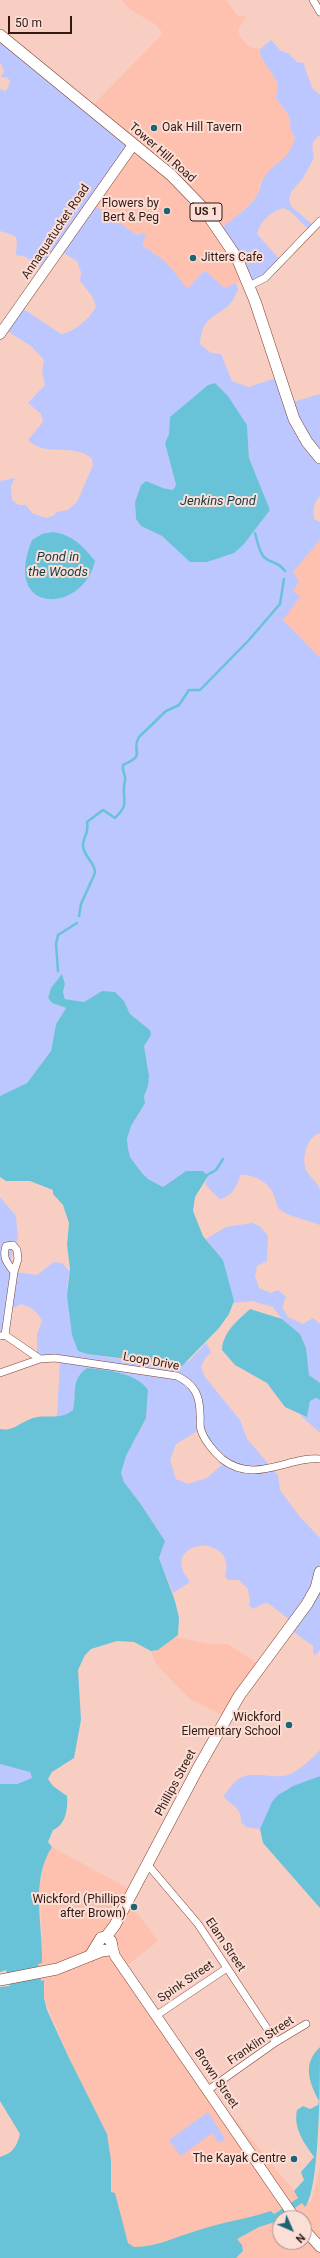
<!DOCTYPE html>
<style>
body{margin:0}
#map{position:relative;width:320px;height:2258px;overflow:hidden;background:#f8cec2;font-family:Roboto,sans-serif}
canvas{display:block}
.north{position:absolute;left:272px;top:2210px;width:40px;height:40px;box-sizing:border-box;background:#fbdfd7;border:1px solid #ab9088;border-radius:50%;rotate:135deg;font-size:11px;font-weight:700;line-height:16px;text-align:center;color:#321912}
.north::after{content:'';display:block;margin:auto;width:14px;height:18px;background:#1d6474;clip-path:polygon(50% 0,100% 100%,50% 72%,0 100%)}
.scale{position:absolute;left:8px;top:16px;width:64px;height:18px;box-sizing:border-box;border:2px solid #321912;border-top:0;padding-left:5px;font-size:12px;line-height:14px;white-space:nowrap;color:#321912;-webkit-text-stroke:3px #fbdfd7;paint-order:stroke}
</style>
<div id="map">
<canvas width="320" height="2258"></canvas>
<div class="north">N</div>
<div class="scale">50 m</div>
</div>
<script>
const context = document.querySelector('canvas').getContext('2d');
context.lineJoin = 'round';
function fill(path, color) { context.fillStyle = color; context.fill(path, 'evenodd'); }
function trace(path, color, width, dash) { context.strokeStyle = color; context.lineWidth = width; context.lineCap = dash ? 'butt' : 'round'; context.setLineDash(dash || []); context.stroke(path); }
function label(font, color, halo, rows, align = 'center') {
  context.font = font + ' Roboto,sans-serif'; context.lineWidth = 4; context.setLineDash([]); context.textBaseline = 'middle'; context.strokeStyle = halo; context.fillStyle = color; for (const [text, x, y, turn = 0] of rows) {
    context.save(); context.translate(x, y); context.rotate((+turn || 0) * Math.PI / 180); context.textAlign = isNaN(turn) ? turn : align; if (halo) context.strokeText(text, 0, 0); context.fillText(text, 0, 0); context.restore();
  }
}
fill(new Path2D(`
 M122,0H226L237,15L247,17L238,29L240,37L249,47L260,49L261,57L278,83L276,98L289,116L291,131L295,137L293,147L290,154L261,181L257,196L235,218L219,229L244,279L224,288L206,271L198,276L193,285L187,288L166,262L142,245L146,234L138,235L134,233L91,204L93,105L163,33L155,24L131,10Z
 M320,540V658L283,620L293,591V572Z
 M175,1637L210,1644H228L261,1666L222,1715L190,1699L156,1664L151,1651L158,1650Z
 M52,1847L131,1890L132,1906L158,1941L124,1968L210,2089L294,2191L298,2198L273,2214L271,2211L249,2218L199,2230L151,2246L134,2247L128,2243L115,2193L111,2192L110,2186L111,2160L107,2134L69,2058L44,1998L45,1984L44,1980L41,1981L38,1964L42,1962V1948L40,1886L44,1861Z
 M320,2167V2258H236L243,2251L242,2245L236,2239L259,2227L278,2221L277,2220L302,2203L311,2202ZM280,2218H304V2242H280Z`), '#fec0af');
fill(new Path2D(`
 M0,34L133,144L92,204L134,233L138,235L144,233L146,234L142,245L166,262L187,288C195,284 197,274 206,271L224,288L236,283L238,290C235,295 233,302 228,306C210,320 202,319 200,344L211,353L221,354L232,381L248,387L280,377L290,403L320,394V496C313,504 313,508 314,519L320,522V540L293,572L299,581L293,591L300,597L283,620L320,658V1133C307,1137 301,1157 306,1170C309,1177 319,1183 320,1190C320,1201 320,1214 320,1225C311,1221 284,1215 279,1209C276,1205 275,1196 272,1191C266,1180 252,1174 240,1175C237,1187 232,1197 219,1199L205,1184L208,1176L203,1171H186L163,1187L148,1179L142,1173L130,1157L128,1148L127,1139L131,1126L145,1103L144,1096L149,1076L144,1046L150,1030L130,1014L124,1001L102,991L84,1002L66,999L63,992L65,984L62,975L51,988L48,998L52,1003L66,1008L56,1024L51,1051L27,1083L0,1096V481L15,478L11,486L12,500L19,505H26L32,513L46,518L53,516L57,512L68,510L77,502L93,465L92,459C75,442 45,458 28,440L43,422L41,414L28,403L45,385L42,371L44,360L32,347L6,330L22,308L61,334C74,332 91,318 96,306L92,296L80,281L81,272L77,261L60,251L44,271L26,257L16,255L17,241L15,236L0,231V89L6,91L10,82L8,78L1,77L4,71L0,62ZM215,383L228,397L247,425L249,458L270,510L244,544L207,562H191L162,536L141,526L136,519L135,502L141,485L146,481L163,488L173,490L176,485L165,443L169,434L171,417L208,385Z
 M271,40L281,51L288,53L297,62L304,63C304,71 311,80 312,88L320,95V135C309,143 313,147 314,158L303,178L291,192L289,200L291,206L315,227L310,231L290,211L283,208C270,212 260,222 257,234L282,262L251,287L219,229C232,220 247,209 256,197C261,190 260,181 266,175C278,160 290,159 295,137L291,131L289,116L276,98L278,83L261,57L260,49Z
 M0,1197L16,1216L18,1240L14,1243L10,1264L15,1272L37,1275L54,1262L62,1263L70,1272L67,1286L78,1351L87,1354L173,1367L189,1361L206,1343L211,1352L205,1358L201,1367L205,1377L240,1420L247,1439L278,1475L280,1490L300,1517L320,1538V1650L314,1656L313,1646L291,1630L294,1623L268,1603L262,1604L253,1609L248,1604L250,1603L248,1589L239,1580H228L225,1576C237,1537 175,1537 182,1568C183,1573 188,1578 190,1582L173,1593L159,1558L165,1541L140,1503L124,1482L121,1473L126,1456L146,1418L148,1390L104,1372L87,1368C70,1380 77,1394 73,1410L66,1416H57L60,1359L37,1357V1334L42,1321C38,1312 31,1307 21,1304L5,1313L4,1334L0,1336ZM201,1429L226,1461L207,1478L188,1484L176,1479L170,1460L176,1444Z
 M252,1223L260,1226L268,1236L267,1261L257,1266L255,1276L259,1288L271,1293L278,1290L286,1297L282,1307L288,1317L303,1324L313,1318L320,1324V1383L309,1375L306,1348L300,1334L282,1319L273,1307L252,1301L233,1303L223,1260L206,1239L226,1227Z
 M316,1398L320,1400V1433L299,1414L307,1417L310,1401Z
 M320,1750V1776L285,1790L260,1829L246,1827L241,1822C242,1808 231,1805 223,1796C230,1790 231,1783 240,1778C253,1771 269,1778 283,1776C296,1775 311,1759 320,1750Z
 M0,1764L30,1772L32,1778L17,1784H0Z
 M208,2112L225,2139L219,2143L212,2133L181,2156L169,2140Z`), '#bbc7fe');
fill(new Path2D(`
 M215,383L228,396L247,425L249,458L270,510L244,544L234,553L207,562H190L162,536L141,526L136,519L135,502L141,485L146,481L163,488L173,490L176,485L165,443L169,434L170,417L208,385Z
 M53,532C73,535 83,546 95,561C83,614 1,616 32,540L42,534Z
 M62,974L65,984L63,992L65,999L84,1002L102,991L115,992L124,1001L130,1014L150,1030L151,1035L144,1046L149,1076L148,1086L144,1096L145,1103L131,1126L127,1139L128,1148L130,1157L142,1173L148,1179L163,1187L186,1171H203L208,1176L195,1197L193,1211L203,1236L223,1260L234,1301L229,1314L219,1328L182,1366L87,1354L78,1351L72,1335L67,1295L70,1269L67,1245L69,1223L63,1205L53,1194V1190L30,1181H6L0,1177V1096L27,1083L51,1051L56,1024L66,1008L52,1003L48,998L51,988Z
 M250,1309L282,1319L300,1334L306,1348L309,1375L320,1383V1400L316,1398L310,1401L307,1417L285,1407L267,1383L235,1365L222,1350C223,1332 237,1321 250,1309Z
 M87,1368C107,1370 137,1373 148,1390L146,1418L126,1456L121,1473L124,1482L140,1503L165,1541L159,1558L175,1601L179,1618L178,1635L158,1650L151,1651L134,1642L117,1641L91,1649L85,1655L78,1670L81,1720L74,1758L52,1772L48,1779L53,1786L67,1796C68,1808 66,1825 53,1830L48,1842L52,1847C30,1880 43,1925 42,1963L38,1964L41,1981L44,1980V1998L47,2010L69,2058L107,2134L111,2160V2192L115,2193L128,2243L134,2247C158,2247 177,2236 199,2230C223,2222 247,2219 271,2211L274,2214L298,2198L294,2191L304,2180L301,2172L314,2157C304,2143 293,2128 297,2110L303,2106L310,2109L318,2105L319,2101C309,2082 302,2064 320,2047C320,2078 320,2190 305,2207L302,2203L277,2220L278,2221L259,2227L237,2239L242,2245L243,2251L236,2258H0V2157C13,2153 17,2146 20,2134L0,2101V1987L10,1986L6,1970L0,1972V1784H17L32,1778L30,1772L0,1764V1429C13,1431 17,1425 28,1420C44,1412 59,1422 73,1410C77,1393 70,1380 87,1368Z
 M320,1776V1908L263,1843L260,1829L272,1802L278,1795L293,1786Z`), '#68c3d9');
trace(new Path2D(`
 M255,533C257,540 259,552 264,557C271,564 277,560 285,571
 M79,916L81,904L95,873C96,862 82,856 83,844C84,834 89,835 87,822L103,810L115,818C129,804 123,803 124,787C124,783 126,780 125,777C124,772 122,770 123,765C148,754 130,753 139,737L166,711L179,705L189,690H200L248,641L280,604L284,579
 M58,971L56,944L58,935L77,923
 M207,1175L216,1170L223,1159`), '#68c3d9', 2.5);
const street = new Path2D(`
 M313,0L320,12
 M249,286L265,278L320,221
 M5,1335L14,1272L18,1259L17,1250L13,1245L6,1246C2,1257 7,1263 14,1272
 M0,1336L5,1335L40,1359
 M0,1373L40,1359L55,1358L177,1376C194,1384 200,1395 200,1414C201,1419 199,1425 201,1430C204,1440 214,1452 222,1459C255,1485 288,1456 320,1459
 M148,1865L198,1924L276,2042
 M157,2015L227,1968
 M208,2090L276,2042L306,2024`);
const secondary = new Path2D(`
 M0,334L133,145
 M112,1946L115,1956L295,2218
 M304,2229L320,2247`);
const primary = new Path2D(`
 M0,35L171,175L203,208L237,258L255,301L294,419L307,442L320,458
 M106,1937L115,1925L197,1770L239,1696L307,1604L316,1588L320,1572
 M90,1956L101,1938L106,1937L111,1941L112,1946L109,1950L102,1951L98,1947
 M0,1980L57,1969L102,1951`);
trace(street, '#7b4132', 8);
trace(secondary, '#7b4132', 11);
trace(primary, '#7b4132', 12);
trace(street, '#fff', 7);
trace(secondary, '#fff', 10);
trace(primary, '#fff', 11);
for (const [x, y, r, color] of [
 [154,128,4,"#1d6474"],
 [167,211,4,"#1d6474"],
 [193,258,4,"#1d6474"],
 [289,1725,4,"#1d6474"],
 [134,1907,4,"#1d6474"],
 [294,2159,4,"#1d6474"]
]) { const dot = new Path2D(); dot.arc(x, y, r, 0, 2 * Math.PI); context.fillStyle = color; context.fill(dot); trace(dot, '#fbdfd7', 1.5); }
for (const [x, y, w] of [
 [206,212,32]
]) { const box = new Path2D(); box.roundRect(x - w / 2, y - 9, w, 18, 3); context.fillStyle = '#fbdfd7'; context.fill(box); trace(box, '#321912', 1); }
label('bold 11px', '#321912', null, [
 ["US 1",206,212]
]);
label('12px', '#321912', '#fbdfd7', [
 ["Oak Hill Tavern",162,128,"left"],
 ["Flowers by",159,204],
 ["Bert & Peg",159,218],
 ["Jitters Cafe",201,258,"left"],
 ["Wickford",281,1718],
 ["Elementary School",281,1732],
 ["Wickford (Phillips",126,1900],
 ["after Brown)",126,1914],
 ["The Kayak Centre",286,2159]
], 'right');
label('12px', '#321912', '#fbdfd7', [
 ["Tower Hill Road",162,153,41],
 ["Annaquatucket Road",56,232,-56],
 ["Loop Drive",151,1362,10],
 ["Phillips Street",176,1783,-62],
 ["Elam Street",225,1945,56],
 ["Spink Street",186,1982,-34],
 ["Franklin Street",261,2041,-34],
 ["Brown Street",216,2079,56]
]);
label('italic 13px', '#113c45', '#fbdfd7', [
 ["Jenkins Pond",218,502],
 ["Pond in",58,558],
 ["the Woods",58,573]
]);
</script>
